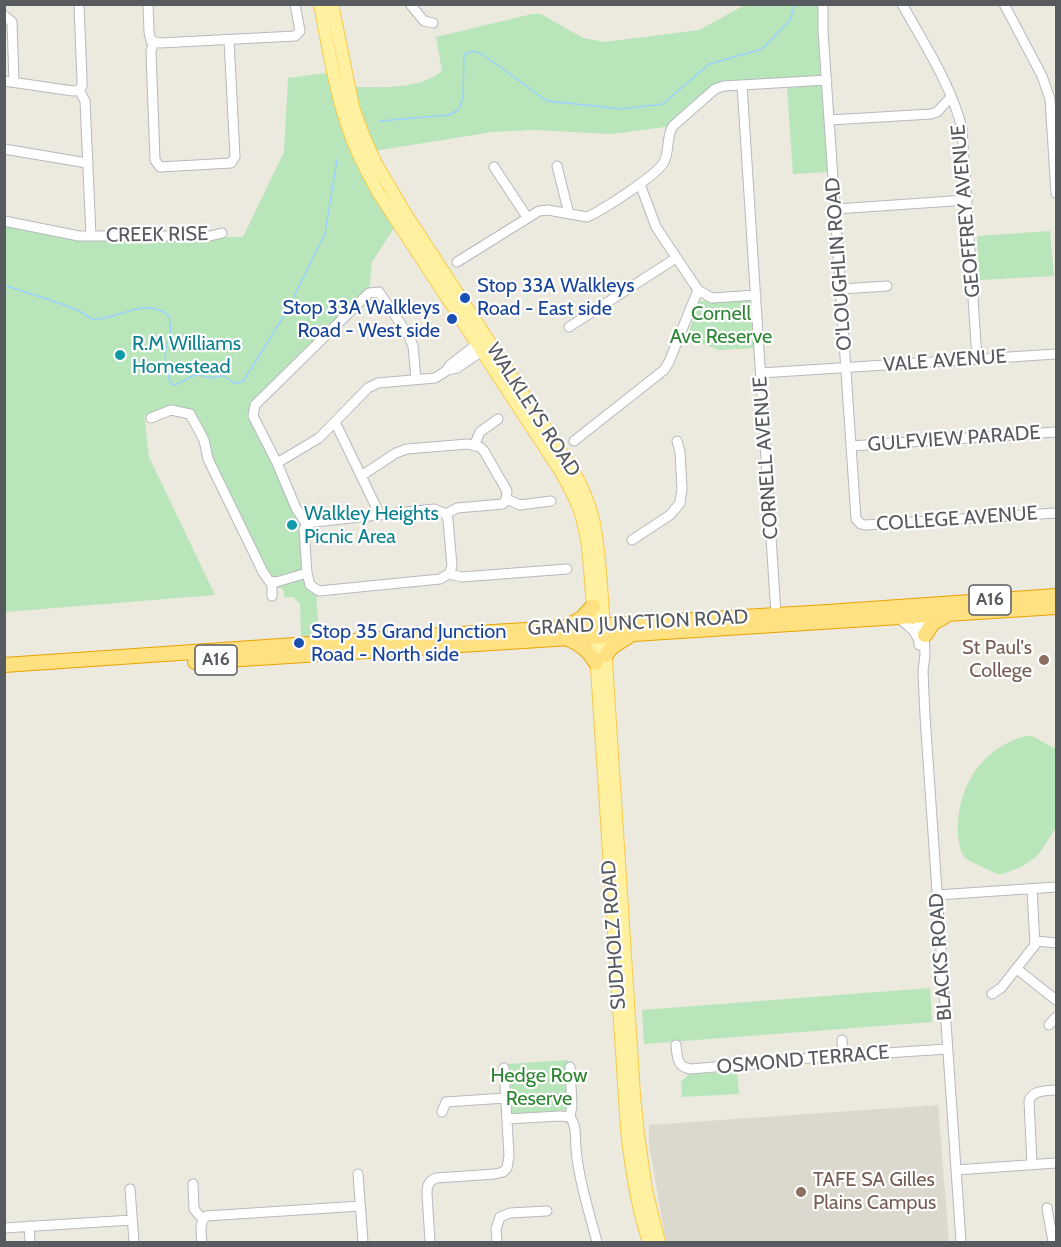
<!DOCTYPE html>
<style>
body{margin:0}
#map{position:relative;width:1061px;height:1247px;overflow:hidden;background:#ece9de;font-family:Cabin,sans-serif}
canvas{display:block}
.frame{position:absolute;inset:0;border:6px solid #575b60;pointer-events:none}
</style>
<div id="map">
<canvas width="1061" height="1247"></canvas>
<div class="frame"></div>
</div>
<script>
const context = document.querySelector('canvas').getContext('2d');
context.lineJoin = 'round';
function fill(path, color) { context.fillStyle = color; context.fill(path, 'evenodd'); }
function trace(path, color, width, dash) { context.strokeStyle = color; context.lineWidth = width; context.lineCap = dash ? 'butt' : 'round'; context.setLineDash(dash || []); context.stroke(path); }
function label(font, color, halo, rows, align = 'center') {
  context.font = font + ' Cabin,sans-serif'; context.lineWidth = 4.5; context.setLineDash([]); context.textBaseline = 'middle'; context.strokeStyle = halo; context.fillStyle = color; for (const [text, x, y, turn = 0] of rows) {
    context.save(); context.translate(x, y); context.rotate((+turn || 0) * Math.PI / 180); context.textAlign = isNaN(turn) ? turn : align; if (halo) context.strokeText(text, 0, 0); context.fillText(text, 0, 0); context.restore();
  }
}
fill(new Path2D(`
 M938,1105L949,1242H666L649,1144V1125Z`), '#dbd8cd');
fill(new Path2D(`
 M744,5H823L827,80L721,87L673,126L611,134L534,130L492,132L374,151L355,94V87C383,87 419,90 442,71L436,37L532,14H541L583,38L605,42L699,30L734,11Z
 M334,72L357,150L398,222L372,262L369,293L255,405L253,416L307,525L303,570L276,579L269,576L190,415L171,410L146,417L144,414L149,457L215,595L5,612L4,224L81,238L243,237L284,152L288,78Z
 M823,85L829,172L793,174L787,88Z
 M1050,231L1054,276L979,280L977,236Z
 M699,301H751L755,348L719,350L687,338Z
 M302,578L310,591L316,592L319,635L301,636L300,604L293,597H284V591L281,588H276L274,586Z
 M1026,736H1032L1056,749V827L1043,848L1037,856L1023,866L1003,874H997L966,859C959,852 959,842 958,833C956,788 982,747 1026,736Z
 M930,988L932,1022L644,1044L642,1010Z
 M568,1060L569,1110L512,1114L508,1064Z
 M737,1072L739,1094L682,1097L681,1082L689,1074Z`), '#b8e5b9');
trace(new Path2D(`
 M380,121L449,115L459,109L463,98L464,55C470,50 475,51 482,54L547,101L622,109L663,104L709,64L762,49L790,20L795,4
 M4,285C29,294 55,300 79,311C85,313 87,319 94,319C121,319 144,296 169,316L171,333L166,348L165,357L169,379L172,384L175,385L193,376L198,375L212,378L219,376H224L232,382L239,383L244,380L287,311L325,233L337,160`), '#9bd2ff', 1.5);
const minor = new Path2D(`
 M79,4L82,80V86L79,90L85,101L91,236
 M148,4L149,32L151,41L160,43L295,36L300,31L295,4
 M410,4L424,21L433,23
 M823,4V31L856,519L861,524L865,525L1056,513
 M902,4C923,42 953,88 962,129L977,359
 M1004,4L1042,76L1050,99L1056,193
 M5,16L12,22L14,82
 M154,42L151,51L155,160L160,167L231,163L235,157L229,40
 M4,81L73,91L79,90
 M742,85L776,615
 M830,120L931,114L937,112L951,97
 M4,149L87,163
 M557,166L569,214
 M494,167L527,217
 M836,209L967,200
 M4,221L79,236H210L222,233
 M457,262L539,211L548,210L587,217C603,210 657,175 664,162C670,150 666,136 673,126L715,89L724,86L827,80
 M841,289L887,286
 M698,290L712,298L756,295
 M569,327L676,258
 M448,370L457,368L485,349
 M761,373L1056,354
 M151,418L171,410L190,414L204,440L208,459L263,572L269,581L276,582L307,573
 M335,422L380,515
 M574,441L664,370L669,362L698,290L656,227L640,184
 M474,446L480,432L498,419
 M851,446L1056,432
 M277,463L319,438L368,388L378,383L435,378L446,371L450,365L481,341
 M361,476L396,453L407,449L468,444L480,447L484,451L507,491L506,499L503,504L457,508L446,514
 M506,499L520,505L551,501
 M434,509L446,514L448,520L452,566L449,574L440,579L319,591L310,585L307,573L304,529L307,525L314,522Z
 M307,525L296,508L277,463L253,416L255,405L369,293L379,292L409,336L413,346L416,379
 M632,540L670,515L680,503L682,489L680,452L677,441
 M449,574L462,577L567,569
 M272,582V596
 M917,610L919,645
 M923,610L925,655L923,671L925,716L961,1242
 M899,618L913,630L918,638
 M937,895L1056,887
 M1036,941L1056,943
 M1017,969L1056,1000
 M992,994L1001,988L1035,945L1032,889
 M1049,1025L1056,1017
 M842,1040L843,1056
 M676,1045C677,1056 677,1067 690,1069L763,1063L780,1060L947,1049
 M442,1112L446,1102L505,1098
 M570,1117C577,1126 575,1138 576,1149C579,1181 589,1212 597,1242
 M570,1117L572,1105L570,1067
 M507,1119L560,1116L570,1117
 M1032,1164L1029,1101C1033,1090 1045,1091 1056,1090
 M956,1170L1056,1163
 M358,1174L363,1242
 M193,1184L194,1209L203,1220
 M130,1189L134,1242
 M1047,1208L1053,1242
 M29,1226L30,1242
 M4,1228L132,1220
 M202,1242C201,1232 199,1224 206,1216L360,1206
 M430,1242L427,1193C427,1185 429,1181 436,1178L495,1174L503,1172L507,1168L509,1156L504,1068
 M497,1242L496,1229L500,1217L510,1213L547,1211`);
const major = new Path2D(`
 M320,4C329,50 336,98 353,141C360,159 369,175 378,192L561,472C568,484 575,497 580,511C590,541 590,575 593,606L627,1129C631,1168 637,1206 649,1242
 M332,4L353,107L363,135L375,162L405,213L571,467C596,509 597,536 601,584L634,1095L638,1135L646,1190L659,1242`);
const highway = new Path2D(`
 M567,626L582,618L593,606
 M925,635L933,623L944,617
 M566,638C580,644 588,650 596,663
 M606,655L612,647L631,635
 M195,662L1056,607
 M4,665L426,636L827,612L1056,596`);
trace(minor, '#b6b9be', 11);
trace(major, '#f8c94b', 14);
trace(highway, '#eaa300', 16);
trace(minor, '#fff', 9);
trace(major, '#fff1a0', 12);
trace(highway, '#ffe182', 14);
for (const [x, y, r, color] of [
 [465,298,6,"#1a4fb4"],
 [452,319,6,"#1a4fb4"],
 [120,355,6,"#0f9aa8"],
 [292,525,6,"#0f9aa8"],
 [299,643,6,"#1a4fb4"],
 [1044,660,6,"#8d6e63"],
 [801,1192,6,"#8d6e63"]
]) { const dot = new Path2D(); dot.arc(x, y, r, 0, 2 * Math.PI); context.fillStyle = color; context.fill(dot); trace(dot, '#fff', 2); }
for (const [x, y, w] of [
 [990,600,42],
 [216,660,42]
]) { const box = new Path2D(); box.roundRect(x - w / 2, y - 15, w, 30, 4.5); context.fillStyle = '#fff'; context.fill(box); trace(box, '#575b60', 1.5); }
label('bold 18px', '#575b60', null, [
 ["A16",990,600],
 ["A16",216,660]
]);
label('20px', '#575b60', '#fff', [
 ["GEOFFREY AVENUE",966,211,-95],
 ["CREEK RISE",157,235,-1],
 ["O'LOUGHLIN ROAD",839,264,-94],
 ["VALE AVENUE",945,361,-4],
 ["WALKLEYS ROAD",533,410,57],
 ["GULFVIEW PARADE",954,439,-4],
 ["CORNELL AVENUE",766,458,-94],
 ["COLLEGE AVENUE",957,519,-4],
 ["GRAND JUNCTION ROAD",638,623,-3],
 ["SUDHOLZ ROAD",614,935,-94],
 ["BLACKS ROAD",941,957,-94],
 ["OSMOND TERRACE",803,1060,-5]
]);
label('20px', '#164399', '#fff', [
 ["Stop 33A Walkleys",477,286],
 ["Road - East side",477,309],
 ["Stop 33A Walkleys",440,308,"right"],
 ["Road - West side",440,331,"right"],
 ["Stop 35 Grand Junction",311,632],
 ["Road - North side",311,655]
], 'left');
label('20px', '#308635', '#fff', [
 ["Cornell",721,314],
 ["Ave Reserve",721,337],
 ["Hedge Row",539,1076],
 ["Reserve",539,1099]
]);
label('20px', '#0d838f', '#fff', [
 ["R.M Williams",132,344],
 ["Homestead",132,367],
 ["Walkley Heights",304,514],
 ["Picnic Area",304,537]
], 'left');
label('20px', '#785e54', '#fff', [
 ["St Paul's",1032,648],
 ["College",1032,671],
 ["TAFE SA Gilles",813,1180,"left"],
 ["Plains Campus",813,1203,"left"]
], 'right');
</script>
